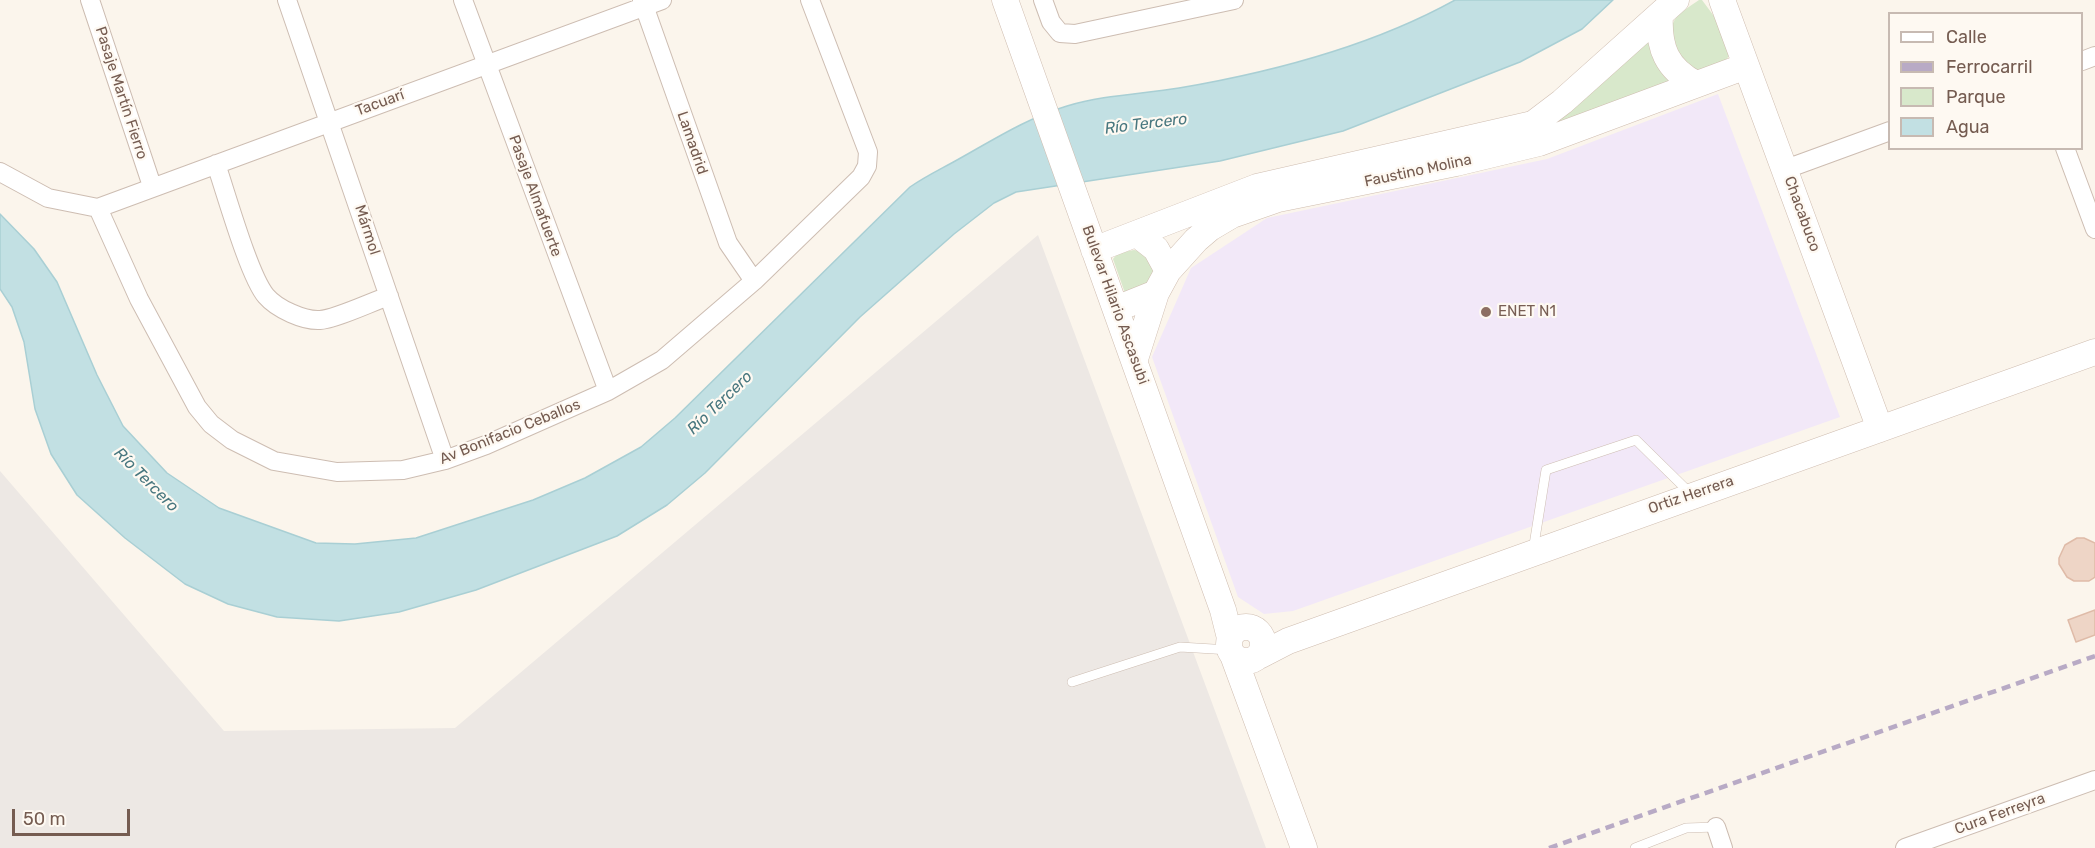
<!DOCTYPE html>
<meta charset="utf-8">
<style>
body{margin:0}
#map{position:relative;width:2095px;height:848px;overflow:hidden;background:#fbf5ec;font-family:Rubik,sans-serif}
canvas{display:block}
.legend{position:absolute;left:1888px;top:12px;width:195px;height:138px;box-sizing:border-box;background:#fef9f2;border:2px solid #c7bab2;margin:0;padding:8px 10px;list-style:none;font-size:18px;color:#755c51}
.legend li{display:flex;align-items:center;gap:12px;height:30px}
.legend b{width:30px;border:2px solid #c7bab2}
.scale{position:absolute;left:12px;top:809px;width:118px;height:27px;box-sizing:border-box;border:3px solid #755c51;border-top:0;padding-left:8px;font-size:18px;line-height:21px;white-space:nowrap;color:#755c51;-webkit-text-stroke:4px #fef9f2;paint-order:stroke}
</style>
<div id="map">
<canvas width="2095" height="848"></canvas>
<ul class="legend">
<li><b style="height:8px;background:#fff"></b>Calle</li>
<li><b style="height:8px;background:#b8aac5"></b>Ferrocarril</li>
<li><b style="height:16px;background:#d8e8cb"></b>Parque</li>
<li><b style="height:16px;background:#c2e0e3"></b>Agua</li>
</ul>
<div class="scale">50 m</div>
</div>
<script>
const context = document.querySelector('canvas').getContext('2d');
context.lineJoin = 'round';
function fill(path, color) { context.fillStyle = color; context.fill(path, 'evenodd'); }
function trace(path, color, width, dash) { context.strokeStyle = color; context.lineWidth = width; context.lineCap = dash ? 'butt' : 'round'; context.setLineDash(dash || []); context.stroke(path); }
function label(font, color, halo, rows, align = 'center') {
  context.font = font + ' Rubik,sans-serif'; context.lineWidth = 4.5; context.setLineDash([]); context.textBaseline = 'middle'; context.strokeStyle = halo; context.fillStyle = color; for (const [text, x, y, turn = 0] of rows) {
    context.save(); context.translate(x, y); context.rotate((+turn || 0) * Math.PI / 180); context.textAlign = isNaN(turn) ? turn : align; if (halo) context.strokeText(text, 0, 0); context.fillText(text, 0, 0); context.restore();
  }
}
fill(new Path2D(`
 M1038,235L1266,848H0V471L224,731L455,728Z`), '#ede8e4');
fill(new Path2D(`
 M1718,94L1840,417L1293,611L1264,614L1238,597L1152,357L1191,268L1267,218L1547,159Z`), '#f2e8f8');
fill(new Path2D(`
 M1699,0H1702L1722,27L1730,54L1722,66C1716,68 1706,72 1699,71C1676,69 1664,41 1674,21C1678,13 1692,5 1699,0Z
 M1652,38L1674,84L1551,129L1549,123Z
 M1134,250L1143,252L1156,271L1152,286L1126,296L1113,259L1118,253Z`), '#d8e8cb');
const water = new Path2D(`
 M1455,0H1613L1582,29L1520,62L1343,131L1220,161L1016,192L994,203L954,234L860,317L705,473L667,505L617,536L476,590L399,612L339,621L277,617L228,604L185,584L125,538L77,495L51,454L35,409L24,342L12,307L0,289V214L34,249L57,282L97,375L123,426L167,473L219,508L316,543L355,544L416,538L533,500L585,478L641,447L675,418L910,187C926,176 941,169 957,160C993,140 1027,118 1067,106C1103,95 1142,94 1179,88C1273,72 1372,46 1455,0Z`);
fill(water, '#c2e0e3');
trace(water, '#a9cfd4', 1.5);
const building = new Path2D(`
 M2077,538H2084L2095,543V577L2089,581H2074L2067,577L2059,564V558L2065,545Z
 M2095,610V635L2076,642L2068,620Z`);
fill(building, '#eed5c6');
trace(building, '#dfbba8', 1.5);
const lane = new Path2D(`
 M1533,551L1546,470L1636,440L1690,493
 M1072,682L1180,647L1230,650
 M1635,848L1686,828L1716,827`);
const street = new Path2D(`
 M90,0L152,186
 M287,0L445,460
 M463,0L608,391
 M642,0L728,243L754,281
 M1043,0L1051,22L1060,33L1075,34L1234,0
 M2082,61L2095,56
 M2065,148L2095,229
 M216,164C226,193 249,276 266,296C277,309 304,321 320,320C336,319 371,302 389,296
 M1786,169L1890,131
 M0,172L48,198L98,208
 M98,208L139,299L197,407L211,424L232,440L274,461L337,472L403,470L445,460L486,445L608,391L662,360L754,281L861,177L867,166L868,152L810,0
 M98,208L662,0
 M1716,827L1723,848
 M1905,848L2095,780`);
const secondary = new Path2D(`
 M1005,0L1223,610L1230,638
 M1722,0L1880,429
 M1660,15C1658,48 1667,69 1696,84
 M1137,234L1156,249L1168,271
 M1094,250L1257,187L1533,124L1562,102L1676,0
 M1116,309L1156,293L1168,271L1196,240L1210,228L1232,215L1278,199L1456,163L1539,143L1746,66
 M1135,359L1156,293
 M1229 644a17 17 0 1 1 34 0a17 17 0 1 1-34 0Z
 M1233,655L1304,848
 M1259,656L1288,641L2095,352`);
trace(lane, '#cdbdb2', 10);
trace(street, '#cdbdb2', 20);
trace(secondary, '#cfbdb0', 27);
trace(lane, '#fff', 9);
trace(street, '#fff', 18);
trace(secondary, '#fff', 26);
trace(new Path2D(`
 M1549,848L2095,656`), '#b8aac5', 4.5, [9, 6]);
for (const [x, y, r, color] of [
 [1486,312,6,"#8d6e63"]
]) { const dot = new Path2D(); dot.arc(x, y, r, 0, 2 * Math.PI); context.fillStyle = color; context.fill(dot); trace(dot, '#fef9f2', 2); }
label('15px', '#755c51', '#fef9f2', [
 ["Pasaje Martín Fierro",121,93,72],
 ["Tacuarí",380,103,-20],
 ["Lamadrid",692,143,71],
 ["Faustino Molina",1418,171,-12],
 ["Pasaje Almafuerte",535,196,70],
 ["Chacabuco",1802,214,70],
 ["Mármol",367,230,72],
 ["Bulevar Hilario Ascasubi",1115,305,70],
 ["Av Bonifacio Ceballos",510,432,-22],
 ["Ortiz Herrera",1691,495,-19],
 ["Cura Ferreyra",2000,814,-20]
]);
label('15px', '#785e54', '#fef9f2', [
 ["ENET N1",1498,312]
], 'left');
label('italic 16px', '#48777f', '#fef9f2', [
 ["Río Tercero",1146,124,-7],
 ["Río Tercero",720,403,-44],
 ["Río Tercero",146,480,45]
]);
</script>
